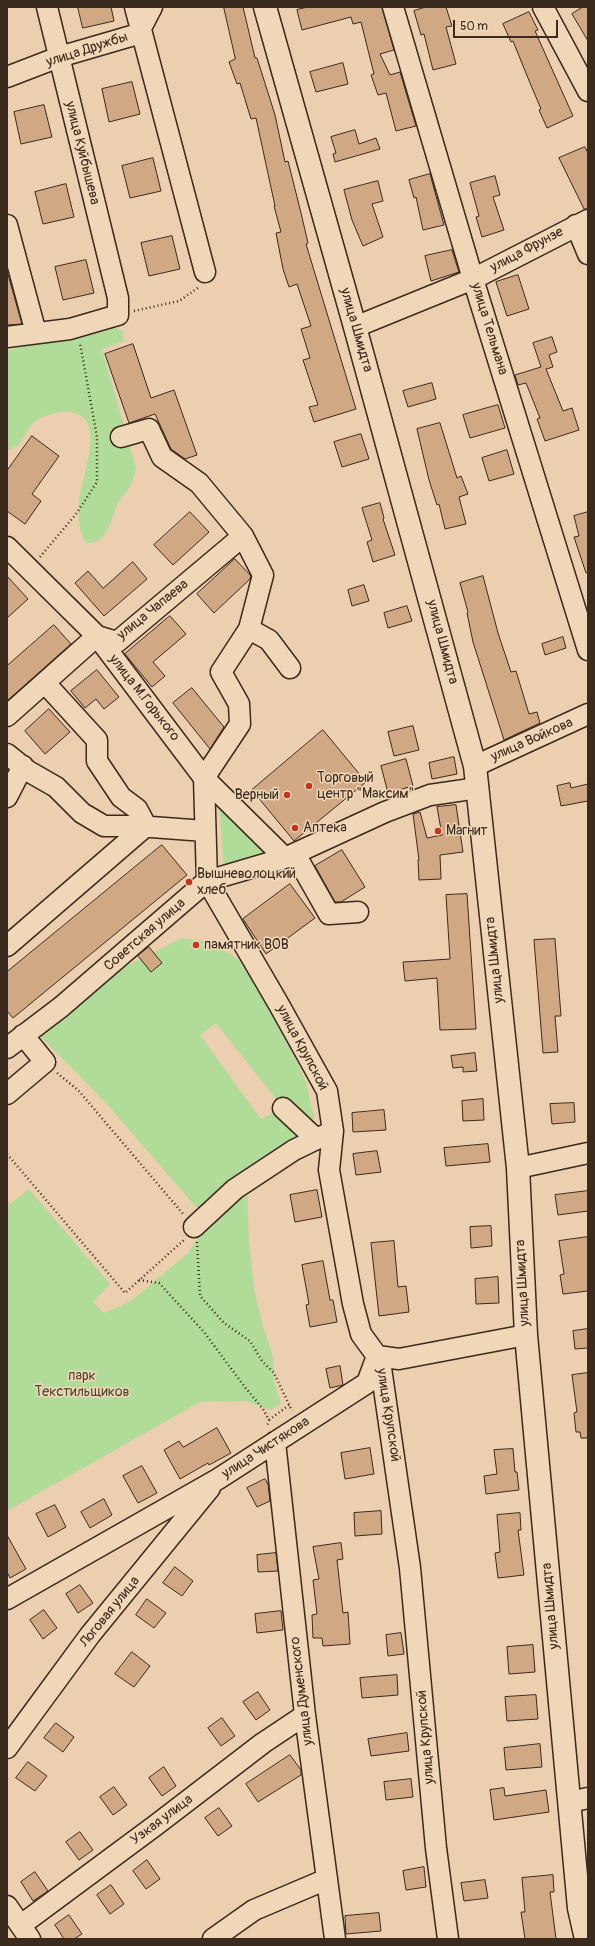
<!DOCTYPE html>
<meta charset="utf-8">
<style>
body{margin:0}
#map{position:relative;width:595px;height:1946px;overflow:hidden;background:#eccfaf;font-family:Pangolin,sans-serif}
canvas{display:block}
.frame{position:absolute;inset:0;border:8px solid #3b2a1e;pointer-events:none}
.scale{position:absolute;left:453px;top:20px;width:105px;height:18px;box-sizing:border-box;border:2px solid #3b2a1e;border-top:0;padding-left:5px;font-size:12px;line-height:14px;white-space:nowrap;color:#3b2a1e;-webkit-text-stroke:3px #f0d7b8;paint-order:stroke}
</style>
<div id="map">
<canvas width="595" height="1946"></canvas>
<div class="frame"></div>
<div class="scale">50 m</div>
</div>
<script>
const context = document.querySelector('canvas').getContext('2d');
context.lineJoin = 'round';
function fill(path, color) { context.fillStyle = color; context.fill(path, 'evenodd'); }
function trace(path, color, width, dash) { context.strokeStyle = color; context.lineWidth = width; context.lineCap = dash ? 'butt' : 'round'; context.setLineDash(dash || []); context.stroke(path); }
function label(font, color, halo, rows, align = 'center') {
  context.font = font + ' Pangolin,sans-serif'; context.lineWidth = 3; context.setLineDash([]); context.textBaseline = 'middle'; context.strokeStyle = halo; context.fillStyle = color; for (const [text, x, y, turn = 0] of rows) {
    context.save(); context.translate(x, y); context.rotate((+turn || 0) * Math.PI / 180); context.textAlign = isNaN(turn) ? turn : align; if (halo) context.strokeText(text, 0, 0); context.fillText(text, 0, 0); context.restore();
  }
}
fill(new Path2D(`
 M108,325L123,331V342L102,349L136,468C135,477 130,487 125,494C123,496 120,498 119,501C111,516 110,544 86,543C78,529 78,519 79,502C80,481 105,426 78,414C66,409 56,412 43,417C26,424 28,436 18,445C15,448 10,449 7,451V351L33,341H67Z
 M219,803L266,852L224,872Z
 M182,938L211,942L244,963L279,1023L306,1082L314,1117L309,1152L247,1189L249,1243L255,1294L263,1326L273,1356L274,1381L281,1404L271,1410L246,1401L200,1402L7,1511V1201L10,1204L29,1189L110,1284L93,1302L104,1313L131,1301L188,1253L209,1222L105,1102L40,1036L119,970ZM216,1023L283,1108L261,1119L200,1035Z`), '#b1db99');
const building = new Path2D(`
 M78,7H111L114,21L83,28Z
 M224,7H243L255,58H257L275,115L285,162L288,161L301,213L308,243L306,244L356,409L314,422L309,407L318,405L303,360L310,358L301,329L311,326L297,284L289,287L283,269L276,233L281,232L274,206H275L256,118L251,119L240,83L237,84L229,62L235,59Z
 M308,7H382L394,50L380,54L390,75L400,72L416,126L396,131L386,93L378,95L371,75L374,74L361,22L353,24L351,17L302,30L297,10Z
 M426,7H446L452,26L446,27L456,64L433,70L424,34L421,35L414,11Z
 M583,7H588V41L572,14Z
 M529,12L538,30L535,31L573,116L547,128L539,110L541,109L530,83L513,41L511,42L503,24Z
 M343,63L348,84L316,92L310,72Z
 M132,82L140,114L109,122L102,89Z
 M44,105L52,137L21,144L14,112Z
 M355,130L359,144L376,138L380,149L335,162L333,154L336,153L331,137Z
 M585,147L588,153V209H584L559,158Z
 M153,158L161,191L130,198L122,166Z
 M430,174L444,225L423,230L416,197L414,198L409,180Z
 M495,176L500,195L493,197L504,230L482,237L476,217L479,216L470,183Z
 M378,181L383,201L372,204L383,237L363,246L352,220L344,190Z
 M66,184L74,217L43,224L35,192Z
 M172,236L180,269L149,276L141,243Z
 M452,250L459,272L431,281L425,256Z
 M86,260L94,293L63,300L55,267Z
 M7,271L22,324L7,325Z
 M518,275L529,309L507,316L496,282Z
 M552,337L557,352L549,355L553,367L546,369L563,411L572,408L579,430L545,441L537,419L540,418L526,383L518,385L515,375L541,367L533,343Z
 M133,344L151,398L174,390L197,455L185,459L171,449L155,414L129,423L105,354Z
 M432,383L436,399L408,407L403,391Z
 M498,405L505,428L470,438L463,415Z
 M440,423L457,478L461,476L468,494L459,497L466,524L445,529L439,504L437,505L429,480L417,429Z
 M361,434L369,459L342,467L334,442Z
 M32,436L59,456L32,494L41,501L25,524L7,511V471Z
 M507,450L514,474L489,481L482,458Z
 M380,503L384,518L383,519L395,555L373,562L367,542L372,540L362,508Z
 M190,512L209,532L173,565L154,545Z
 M588,512V572L586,573L574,537L579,536L574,516Z
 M235,559L251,576L250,579L214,613L197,594Z
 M133,562L147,579L104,616L75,583L88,571L103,588Z
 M7,576L28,599L7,618Z
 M483,576L498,633L511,672L516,671L529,714L537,712L540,723L504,740L473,642L467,613L468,612L460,583Z
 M364,585L369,601L352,606L348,590Z
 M407,606L412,621L388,628L384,613Z
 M170,616L186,634L153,662L165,676L152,687L125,654Z
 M54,625L71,644L7,701V666Z
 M563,637L566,648L545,655L542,644Z
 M97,670L119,697L104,709L96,699L85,708L71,691Z
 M192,688L224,727L210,749L173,703Z
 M49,709L70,732L45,754L25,731Z
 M413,726L419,750L394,756L388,732Z
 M323,730L366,782L294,841L252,790Z
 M454,757L457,774L432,779L429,763Z
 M406,759L413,786L388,793L381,766Z
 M570,783L571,788L588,784V801L561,806L557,786Z
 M456,805L463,852L440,855L441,879L419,880L418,860H419L413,814L420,812L427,838L442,835L437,807Z
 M162,845L187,875L13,1018L7,1011V972Z
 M342,850L365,887L341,902H335L315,866Z
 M290,884L315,918L266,954L243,919Z
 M467,894L476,1029L440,1030L437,978L405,981L403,962L450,959L446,895Z
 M555,939L561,1016H555L558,1052L543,1053L534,940Z
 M149,947L162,963L151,972L138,956Z
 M475,1053L477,1071L463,1072V1067L453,1068L451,1056Z
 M483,1099L484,1120L463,1121L462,1101Z
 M574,1103L575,1122L552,1124L550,1104Z
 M384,1110L386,1130L353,1132L352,1113Z
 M488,1144L490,1162L446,1166L444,1148Z
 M377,1151L381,1172L356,1175L353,1154Z
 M317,1190L322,1217L295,1222L290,1195Z
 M588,1191V1211L558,1215L555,1195Z
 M491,1226L492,1246L471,1248L470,1227Z
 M588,1237V1291L563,1294L560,1275L564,1274L559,1241Z
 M394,1241L398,1287L406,1286L409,1312L379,1316L371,1243Z
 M323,1261L330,1300H333L337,1322L310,1327L306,1305L309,1304L302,1265Z
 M498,1277L499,1303L476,1304L475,1279Z
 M588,1329V1348L575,1349L573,1331Z
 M340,1366L343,1385L330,1388L326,1369Z
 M588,1373V1438H581L580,1432H576L574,1413L577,1412L572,1375Z
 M217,1428L231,1453L209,1465L208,1463L180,1479L164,1450L179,1441L183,1447Z
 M370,1448L374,1474L345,1479L341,1453Z
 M513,1449L515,1472H517L519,1490L486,1494L484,1476L497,1474L494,1450Z
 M142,1466L157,1493L138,1503L123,1476Z
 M265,1479L268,1484L270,1501L257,1507L247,1488Z
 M104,1499L112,1515L90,1528L81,1512Z
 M55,1505L66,1527L48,1537L36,1514Z
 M381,1511L382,1534L355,1536L354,1513Z
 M520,1513L521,1530H518L524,1575L498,1578L495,1553L500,1552L497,1515Z
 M7,1535L26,1569L10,1578L7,1572Z
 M341,1543L343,1559L337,1560L343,1613L348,1612L350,1644L323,1646L322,1638H313L312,1615L317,1614L313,1580L319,1579L313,1547Z
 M276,1553L278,1571L258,1572L257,1555Z
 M175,1567L193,1581L182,1596L163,1583Z
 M80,1585L93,1603L78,1613L66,1594Z
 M147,1599L166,1613L154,1628L136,1615Z
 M44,1610L57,1628L43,1639L30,1620Z
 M281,1611L283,1630L257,1633L255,1614Z
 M401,1633L404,1654L388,1656L386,1635Z
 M533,1645L535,1672L509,1674L507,1647Z
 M132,1652L150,1666L134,1687L115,1674Z
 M397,1675L398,1695L362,1698L360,1678Z
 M258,1692L270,1710L256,1720L243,1702Z
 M536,1695L538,1719L507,1721L505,1697Z
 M222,1718L235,1736L221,1746L208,1728Z
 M56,1723L74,1737L63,1752L44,1738Z
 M407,1733L409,1751L371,1756L368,1739Z
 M540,1744L542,1767L506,1770L504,1748Z
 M290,1755L301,1770V1775L258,1802L246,1784Z
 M28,1762L47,1776L35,1791L16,1778Z
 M164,1767L176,1786L162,1796L149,1778Z
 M411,1779L413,1797L386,1800L384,1782Z
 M114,1787L127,1805L113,1815L100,1797Z
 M504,1788L505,1796L546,1790L549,1812L494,1820L490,1790Z
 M219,1808L232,1826L218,1836L205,1818Z
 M80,1832L93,1850L79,1860L66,1842Z
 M147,1860L160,1879L146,1889L133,1871Z
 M424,1867L426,1887L406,1890L403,1871Z
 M35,1872L48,1891L33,1901L21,1882Z
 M553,1875L554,1892H550L556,1939H525L521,1912H525L522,1878Z
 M485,1880L488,1898L464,1901L461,1883Z
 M111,1885L124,1904L110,1914L97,1895Z
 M379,1913L381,1931L346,1934L345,1916Z
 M69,1915L82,1934L74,1939H64L55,1925Z`);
fill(building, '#d0a884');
trace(building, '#3b2a1e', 1);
const minor = new Path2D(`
 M135,7L205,272
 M393,7L473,279L588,650
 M543,7L588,91
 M7,77L59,57L138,34L152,7
 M7,225L36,333
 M576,225L588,254
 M355,327L473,279L588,220
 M7,337L70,329L118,315V298L47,7
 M121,437L149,429L162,457L199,483L243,536L263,575L249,629L269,640L290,668
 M7,547L97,636L204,778L207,881L278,1003L327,1091L333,1131L329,1170L353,1304L361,1334L377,1356L381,1368L410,1568L436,1848L448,1939
 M249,629L221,672L239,704L240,724L204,778L285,858
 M7,716L97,636L117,642L243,536
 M7,754L28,771L56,787L82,813L104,826H138L205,831
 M475,766L588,714
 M7,797L23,766
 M295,854L329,914L358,912
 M7,946L146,826L137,809L121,797L97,761V740L45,683
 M7,1048L61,1007L207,881L285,858L385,812L430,795L478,788
 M7,1094L45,1062L23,1035
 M283,1108L316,1139
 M518,1168L588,1153
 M194,1227L235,1189L294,1150L333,1131
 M377,1356L399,1359L526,1335
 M275,1442L305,1715L335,1939
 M7,1599L218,1479L367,1383L377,1356
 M7,1748L90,1635L210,1488
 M570,1802L588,1798
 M7,1906L30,1939
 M21,1925L156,1825L263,1743L305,1715
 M213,1939L254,1910L327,1879`);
const major = new Path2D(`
 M265,7L355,327L475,766L518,1168L526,1335L579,1908L586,1939`);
trace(minor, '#3b2a1e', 23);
trace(major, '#3b2a1e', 25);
trace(new Path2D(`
 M134,311L179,301L199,287
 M40,557L76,514L97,482V437L80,343
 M57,1073L78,1090L184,1215
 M7,1154L125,1293L184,1240
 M197,1242L200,1296L224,1323L250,1341L262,1361L274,1373L292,1411
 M139,1280L159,1283L204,1332L244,1386L263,1409L269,1420L267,1427
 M269,1420L289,1405`), '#3b2a1e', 2.5, [1, 3]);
trace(minor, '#f0d7b8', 20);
trace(major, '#f0d7b8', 22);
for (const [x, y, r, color] of [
 [309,786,4,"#c8321e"],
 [287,795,4,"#c8321e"],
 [295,828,4,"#c8321e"],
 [438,831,4,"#c8321e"],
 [189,882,4,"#c8321e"],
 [196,945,4,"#c8321e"]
]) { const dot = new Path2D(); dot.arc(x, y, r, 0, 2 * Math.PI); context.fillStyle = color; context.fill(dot); trace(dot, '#f0d7b8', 1.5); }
label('14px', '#3b2a1e', '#f0d7b8', [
 ["улица Дружбы",87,50,-18],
 ["улица Куйбышева",82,153,76],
 ["улица Фрунзе",527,250,-28],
 ["улица Тельмана",489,329,73],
 ["улица Шмидта",356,330,74],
 ["улица Чапаева",153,610,-39],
 ["улица Шмидта",442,642,75],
 ["улица М.Горького",144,698,52],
 ["улица Войкова",532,740,-24],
 ["Советская улица",145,935,-41],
 ["улица Шмидта",495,960,-96],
 ["улица Крупской",302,1048,62],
 ["улица Шмидта",523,1283,-93],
 ["улица Крупской",388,1415,81],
 ["улица Чистякова",266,1448,-33],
 ["улица Шмидта",551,1606,-95],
 ["Логовая улица",110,1612,-51],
 ["улица Думенского",302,1691,-97],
 ["улица Крупской",426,1737,-95],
 ["Узкая улица",162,1820,-37]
]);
label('14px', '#3b2a1e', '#f0d7b8', [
 ["Торговый",317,778],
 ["центр \"Максим\"",317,794],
 ["Верный",279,795,"right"],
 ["Аптека",303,828],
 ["Магнит",446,831],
 ["Вышневолоцкий",197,874],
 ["хлеб",197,890],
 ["памятник ВОВ",204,945]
], 'left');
label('14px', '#4d4530', '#f0d7b8', [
 ["парк",82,1376],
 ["Текстильщиков",82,1392]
]);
</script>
